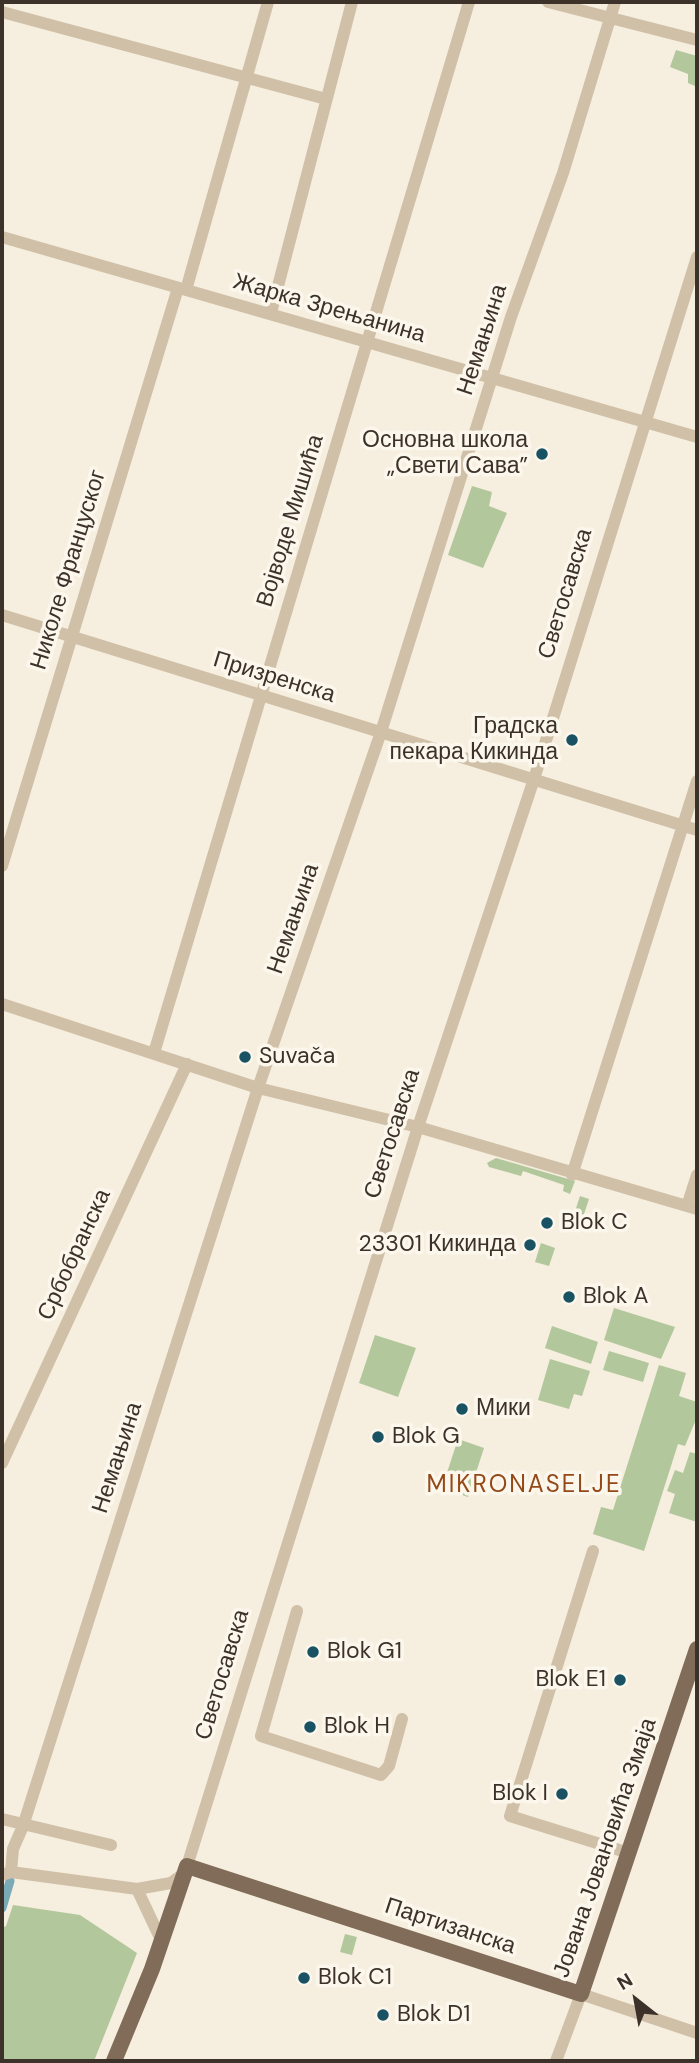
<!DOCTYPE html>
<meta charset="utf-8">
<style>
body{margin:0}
#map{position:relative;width:699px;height:2063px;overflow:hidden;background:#f6eede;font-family:"DM Sans",sans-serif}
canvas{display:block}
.frame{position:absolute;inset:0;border:4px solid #3c3229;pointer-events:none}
.north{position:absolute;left:601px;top:1965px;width:70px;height:70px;-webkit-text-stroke:5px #fcf7ec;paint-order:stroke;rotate:329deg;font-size:19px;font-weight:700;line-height:28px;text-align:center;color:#3c3229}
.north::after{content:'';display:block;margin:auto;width:24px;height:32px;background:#3c3229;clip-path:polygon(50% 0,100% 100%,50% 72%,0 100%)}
</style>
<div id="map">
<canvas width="699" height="2063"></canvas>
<div class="frame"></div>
<div class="north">N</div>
</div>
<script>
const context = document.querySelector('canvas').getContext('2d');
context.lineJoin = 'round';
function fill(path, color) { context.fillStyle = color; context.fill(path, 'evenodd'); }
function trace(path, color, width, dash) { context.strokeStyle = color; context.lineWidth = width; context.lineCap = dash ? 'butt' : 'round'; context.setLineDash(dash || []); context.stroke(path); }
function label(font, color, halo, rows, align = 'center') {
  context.font = font + ' "DM Sans",sans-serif'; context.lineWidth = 7; context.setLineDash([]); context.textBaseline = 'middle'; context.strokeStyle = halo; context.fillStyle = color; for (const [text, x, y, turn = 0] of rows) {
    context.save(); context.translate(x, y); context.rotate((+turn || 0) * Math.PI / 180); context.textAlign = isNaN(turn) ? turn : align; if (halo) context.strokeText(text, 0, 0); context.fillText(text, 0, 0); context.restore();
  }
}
fill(new Path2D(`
 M676,50L697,56V87L688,83V74L670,67Z
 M472,486L492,492L489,506L507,513L483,568L448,555Z
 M496,1158L575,1181L570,1194L563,1191L564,1185L523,1171L521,1176L489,1167L487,1163Z
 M580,1196L589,1199L578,1232L569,1230Z
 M541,1243L555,1248L549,1266L535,1262Z
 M614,1308L675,1327L661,1359L604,1340Z
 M552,1326L598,1342L591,1364L545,1348Z
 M375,1335L416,1348L398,1397L359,1383Z
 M609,1351L649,1363L643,1382L603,1370Z
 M550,1359L590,1371L582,1396L574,1394L569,1409L538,1400Z
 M659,1365L686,1373L679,1396L697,1402V1417L685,1446L678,1444L644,1551L593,1534L601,1507L613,1510Z
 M458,1439L484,1448L468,1497L442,1488Z
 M690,1452L697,1454V1522L669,1513L675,1494L667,1491L675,1470L683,1473Z
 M13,1905L80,1915L137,1953L94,2061H2V1928L6,1926Z
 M345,1934L357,1937L352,1955L340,1952Z`), '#b2c79c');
trace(new Path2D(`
 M2,1908L10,1881`), '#7aaab6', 9);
trace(new Path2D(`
 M548,2L697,40
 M2,12L326,99
 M2,237L697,437
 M186,290L268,2
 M271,313L352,2
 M2,615L697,830
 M2,866L178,288
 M2,1004L258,1088L418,1127L697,1209
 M154,1053L469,2
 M572,1175L697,781
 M687,1206L697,1175
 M2,1463L187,1064
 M593,1551L510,1816L629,1853
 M297,1611L261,1736L381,1775L389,1766L402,1719
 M2,1819L111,1845
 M187,1866L418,1127L534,779L697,257
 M11,1872L13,1849L23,1826L258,1088L381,732L511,317L563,173L615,2
 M2,1875L11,1872L137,1889L171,1883L185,1873
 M137,1889L162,1942
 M556,2061L581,1994L697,2033`), '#d0c0a8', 12);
trace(new Path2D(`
 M114,2061L152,1969L187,1866L581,1994L697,1649`), '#806c58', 16);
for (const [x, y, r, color] of [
 [542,454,7,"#195363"],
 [572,740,7,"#195363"],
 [245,1057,7,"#195363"],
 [547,1223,7,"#195363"],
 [530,1245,7,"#195363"],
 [569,1297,7,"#195363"],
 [462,1409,7,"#195363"],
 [378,1437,7,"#195363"],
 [313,1652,7,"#195363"],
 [620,1680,7,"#195363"],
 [310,1727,7,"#195363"],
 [562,1794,7,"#195363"],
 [304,1978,7,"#195363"],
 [383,2015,7,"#195363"]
]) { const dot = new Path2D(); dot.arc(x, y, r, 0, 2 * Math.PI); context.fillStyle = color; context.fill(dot); trace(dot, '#fcf7ec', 2.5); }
label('23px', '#3c3229', '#fcf7ec', [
 ["Жарка Зрењанина",329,309,16],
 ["Немањина",483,340,-72],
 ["Војводе Мишића",291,521,-73],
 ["Николе Француског",69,570,-73],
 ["Светосавска",566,594,-73],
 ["Призренска",274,678,17],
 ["Немањина",294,919,-71],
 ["Светосавска",393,1134,-72],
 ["Србобранска",75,1255,-65],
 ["Немањина",118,1458,-72],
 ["Светосавска",223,1675,-73],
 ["Јована Јовановића Змаја",606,1848,-71],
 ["Партизанска",450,1927,18]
]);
label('23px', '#3c3229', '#fcf7ec', [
 ["Основна школа",528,441,"right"],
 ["„Свети Сава”",528,467,"right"],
 ["Градска",558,727,"right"],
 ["пекара Кикинда",558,753,"right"],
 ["Suvača",259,1057],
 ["Blok C",561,1223],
 ["23301 Кикинда",516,1245,"right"],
 ["Blok A",583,1297],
 ["Мики",476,1409],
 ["Blok G",392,1437],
 ["Blok G1",327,1652],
 ["Blok E1",606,1680,"right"],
 ["Blok H",324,1727],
 ["Blok I",548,1794,"right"],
 ["Blok C1",318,1978],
 ["Blok D1",397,2015]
], 'left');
context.letterSpacing = '2px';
label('24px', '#954918', '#fcf7ec', [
 ["MIKRONASELJE",524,1486]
]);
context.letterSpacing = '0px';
</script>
